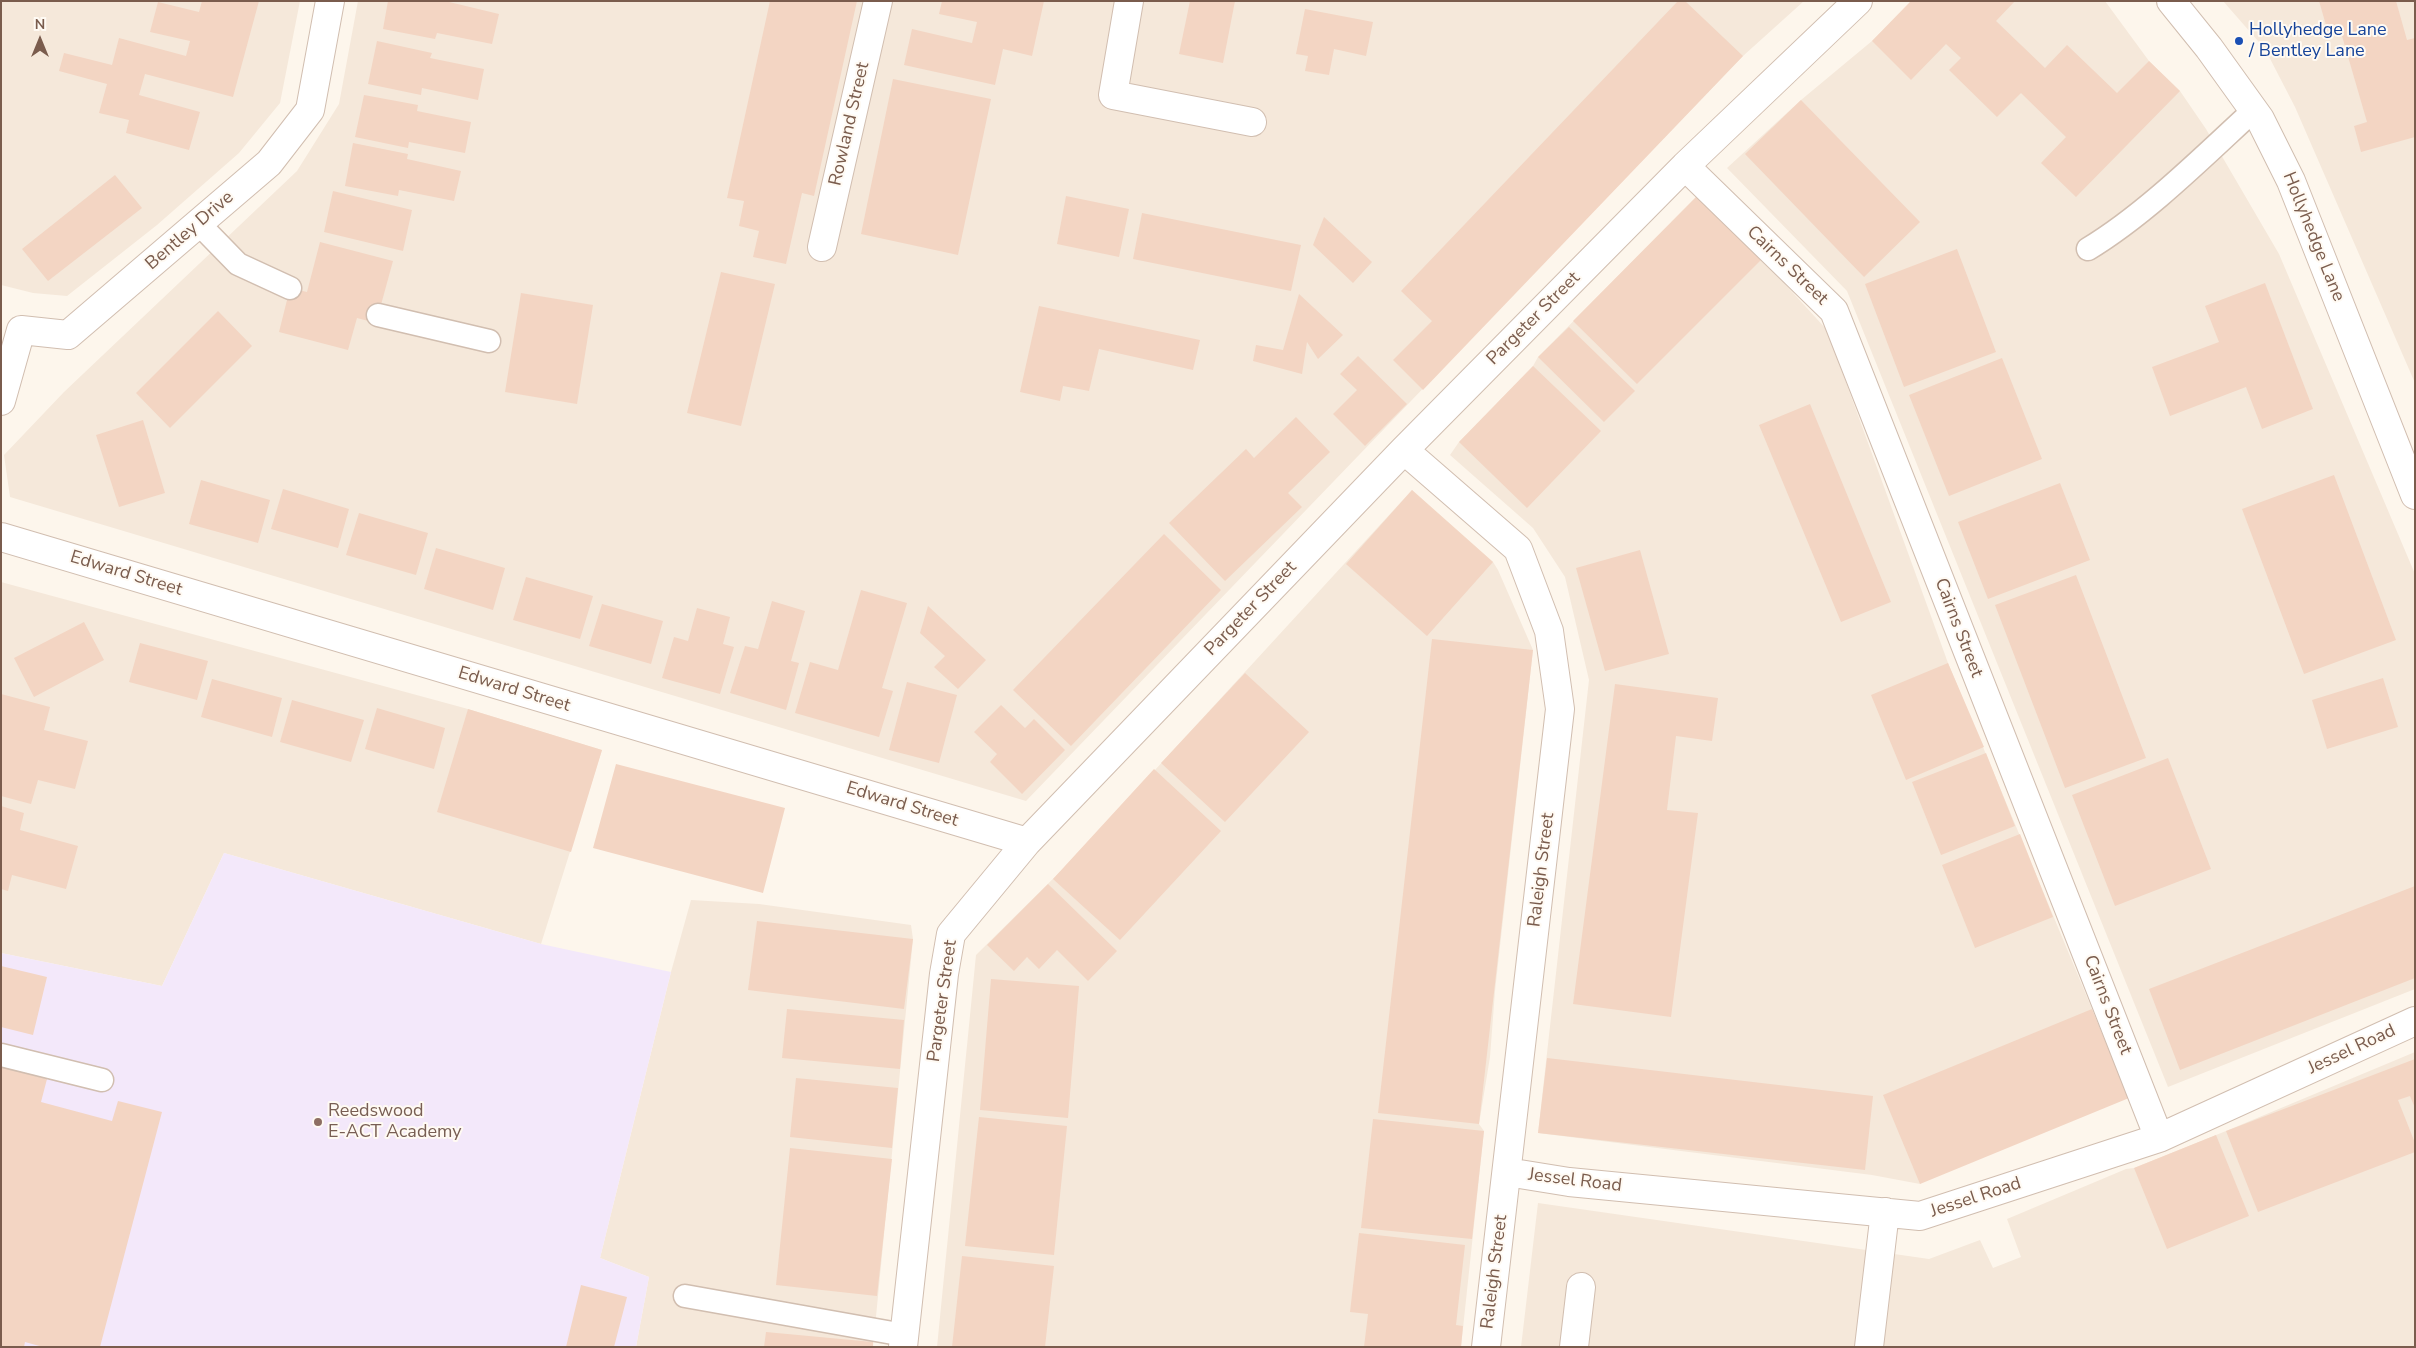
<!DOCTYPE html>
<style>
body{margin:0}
#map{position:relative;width:2416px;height:1348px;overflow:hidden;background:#fdf6ec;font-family:"Nunito Sans",sans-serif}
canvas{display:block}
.frame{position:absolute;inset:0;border:2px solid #7a5c4d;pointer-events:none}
.north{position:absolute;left:15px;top:15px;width:50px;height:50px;-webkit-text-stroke:4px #fffaf3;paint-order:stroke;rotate:0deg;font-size:14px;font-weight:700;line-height:20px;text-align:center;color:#7a5c4d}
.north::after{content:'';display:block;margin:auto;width:18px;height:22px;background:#7a5c4d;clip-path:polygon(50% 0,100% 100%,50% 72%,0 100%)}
</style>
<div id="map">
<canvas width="2416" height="1348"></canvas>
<div class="frame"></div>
<div class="north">N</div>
</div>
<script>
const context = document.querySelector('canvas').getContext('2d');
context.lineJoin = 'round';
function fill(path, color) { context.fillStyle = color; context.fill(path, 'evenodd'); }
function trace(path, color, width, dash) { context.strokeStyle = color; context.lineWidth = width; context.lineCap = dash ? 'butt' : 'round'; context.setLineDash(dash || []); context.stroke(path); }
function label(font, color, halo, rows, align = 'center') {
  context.font = font + ' "Nunito Sans",sans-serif'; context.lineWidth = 4; context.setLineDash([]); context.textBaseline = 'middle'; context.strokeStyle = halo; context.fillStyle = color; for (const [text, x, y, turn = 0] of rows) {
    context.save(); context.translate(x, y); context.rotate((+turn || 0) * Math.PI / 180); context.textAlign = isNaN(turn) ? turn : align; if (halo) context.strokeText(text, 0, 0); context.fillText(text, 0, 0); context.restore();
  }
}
fill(new Path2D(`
 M1,1H300L280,103L239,153L157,225L67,296L33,293L1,285Z
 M358,1H1804L1743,56L1026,801L10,497L4,455L64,392L297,171L339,104Z
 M1911,1H2105L2149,61L2180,91L2206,129L2279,254L2415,574V989L2168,1087L1847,291L1727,168L1801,100L1872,41Z
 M2223,1H2415V383L2295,107L2265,49Z
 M1698,195L1762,259L1827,330L1948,663L2092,1009L1920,1184L1872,1175L1538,1133L1589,680L1565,577L1533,528L1450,455L1459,442L1533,366L1538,357Z
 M1412,490L1493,562L1498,570L1533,650L1495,991L1490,1057L1479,1124L1484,1131L1461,1347H937L976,955L1076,856Z
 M1,582L468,709L602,750L541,944L224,853L162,986L1,953Z
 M691,900L759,904L911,925L913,939L873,1347H636L649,1277L600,1258L671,972Z
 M2415,1052V1347H1521L1538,1203L1929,1259L1980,1240L1993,1268L2021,1257L2007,1219L2126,1169L2134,1168L2226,1131Z`), '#f5e8da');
fill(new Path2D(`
 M224,853L541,944L671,972L600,1258L649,1277L636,1347H1V953L162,986Z`), '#f3e8fa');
fill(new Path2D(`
 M202,1H259L233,97L145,74L139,95L200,112L189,150L126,133L129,120L99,113L107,84L59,71L64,53L112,65L119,38L186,56L190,41L150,32L158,2L199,12Z
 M388,1H445L499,14L492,44L437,33L435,39L383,29Z
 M770,1H857L814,196L802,193L786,264L753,257L759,231L739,226L744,201L727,198Z
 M942,1H1044L1032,56L1003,49L995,85L904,65L912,29L972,43L977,22L939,14Z
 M1190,1H1235L1223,63L1179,54Z
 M1678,1H1685L1743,56L1423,390L1393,360L1432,321L1401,291Z
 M1911,1H2015L1996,21L2045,68L2067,45L2117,93L2149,61L2180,91L2076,197L2041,163L2066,137L2021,93L1997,117L1949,70L1961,58L1946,44L1911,80L1872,41Z
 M2319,1H2396L2407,40L2415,38V137L2361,152L2354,126L2367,122L2340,29L2328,32Z
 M1305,9L1373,22L1366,56L1334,49L1329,75L1305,71L1308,56L1296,54Z
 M377,41L432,53L430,58L484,69L478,100L422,88L421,95L368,84Z
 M893,79L991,99L958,255L861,234Z
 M364,95L418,105L417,111L471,122L465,153L409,142L408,148L355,137Z
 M1801,100L1920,222L1864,277L1745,154Z
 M353,143L408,154L407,159L461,171L454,201L399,190L398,196L345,186Z
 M115,175L142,208L48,281L22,249Z
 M333,191L412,210L403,251L324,232Z
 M1698,195L1762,259L1637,384L1573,321Z
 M1066,196L1129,209L1119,257L1057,244Z
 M1142,213L1301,245L1291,291L1133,259Z
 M1324,217L1372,262L1353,283L1313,245Z
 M320,242L393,261L376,323L357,318L348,350L279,332L290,288L307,292Z
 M1957,249L1996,352L1904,387L1865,284Z
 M721,272L775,284L741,426L687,413Z
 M2265,283L2313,409L2262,429L2246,387L2170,416L2152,367L2219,342L2205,306Z
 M521,293L593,305L577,404L505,392Z
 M1299,294L1343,335L1318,359L1307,342L1302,374L1253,361L1256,345L1283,350Z
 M1039,306L1200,340L1193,370L1099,349L1089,391L1063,386L1060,401L1020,392Z
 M218,311L252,346L170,428L136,393Z
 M1569,327L1635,391L1604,422L1538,357Z
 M1358,356L1407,404L1365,446L1333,414L1357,390L1340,374Z
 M2002,358L2042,459L1949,496L1909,395Z
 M1533,366L1601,431L1527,508L1459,442Z
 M1810,404L1891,602L1841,622L1759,425Z
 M1296,417L1330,452L1288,493L1302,507L1225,581L1169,523L1246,449L1254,458Z
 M143,420L165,493L119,507L96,435Z
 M2334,475L2396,640L2304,674L2242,509Z
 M201,480L270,500L258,543L189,524Z
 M2060,483L2090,560L1988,599L1958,522Z
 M283,489L349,509L338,548L271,529Z
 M1412,490L1493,562L1427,636L1346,564Z
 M359,513L428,533L416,575L346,555Z
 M1164,534L1221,590L1071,746L1013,690Z
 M436,548L505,568L493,610L424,589Z
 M1640,550L1669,654L1605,671L1576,568Z
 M2076,575L2146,758L2065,788L1995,605Z
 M526,577L593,596L580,639L513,620Z
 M861,590L907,603L882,688L893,691L879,737L795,713L810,662L838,670Z
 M772,601L805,611L791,661L799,663L786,710L730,693L745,646L758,649Z
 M602,604L663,621L651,664L589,646Z
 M928,606L986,660L958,689L934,667L945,656L920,633Z
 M697,608L730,617L723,644L734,647L720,694L662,678L674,637L688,641Z
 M84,622L104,660L34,697L14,658Z
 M1432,639L1533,650L1479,1124L1378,1113Z
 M140,643L208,661L197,700L129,682Z
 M1948,663L1984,747L1906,780L1871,695Z
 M1245,673L1309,732L1225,822L1161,763Z
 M2383,678L2398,727L2327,749L2312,700Z
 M212,679L282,698L272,737L201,717Z
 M907,682L957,695L939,763L889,750Z
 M1615,684L1718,698L1712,741L1676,736L1667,810L1698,813L1671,1017L1573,1004Z
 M1,694L50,707L44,730L88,741L75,789L38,780L31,804L1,796Z
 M292,700L364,720L351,762L280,742Z
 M1001,705L1025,728L1034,719L1065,750L1022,794L990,762L997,754L974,732Z
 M377,708L445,728L434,769L365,749Z
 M468,709L602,750L571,852L437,812Z
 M1986,753L2015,826L1941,855L1912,782Z
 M2168,758L2211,869L2115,906L2072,795Z
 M616,764L785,808L763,893L593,848Z
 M1154,769L1221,831L1120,940L1053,879Z
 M1,806L24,813L20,830L78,846L66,889L12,875L8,891L1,889Z
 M2020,834L2053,917L1975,948L1942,865Z
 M1048,884L1117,951L1088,981L1057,950L1039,969L1027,957L1014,971L987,945Z
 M2415,886V978L2180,1070L2149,989Z
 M757,921L913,939L904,1009L748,990Z
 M1,966L47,977L33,1035L1,1027Z
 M991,979L1079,986L1068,1118L980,1110Z
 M787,1009L904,1020L900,1069L782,1058Z
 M2092,1009L2129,1098L1920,1184L1883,1095Z
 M1547,1058L1873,1096L1865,1170L1538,1133Z
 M2415,1059V1108L2410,1096L2398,1100L2415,1143V1152L2258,1212L2226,1131Z
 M1,1067L47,1079L41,1102L112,1121L118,1101L162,1112L100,1347H43L25,1342L24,1347H1Z
 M796,1078L898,1088L892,1148L790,1137Z
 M979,1117L1067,1126L1054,1255L965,1246Z
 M1373,1119L1484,1131L1472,1239L1361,1228Z
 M2216,1135L2249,1216L2167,1249L2134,1168Z
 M790,1148L892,1159L877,1296L776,1285Z
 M1359,1233L1465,1245L1456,1325L1463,1326L1461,1347H1364L1368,1314L1350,1312Z
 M962,1256L1054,1266L1045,1347H952Z
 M581,1285L627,1297L614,1347H566Z
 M766,1332L873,1342V1347H764Z`), '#f3d5c3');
const service = new Path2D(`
 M199,224L238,264L290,288
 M2088,249C2146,214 2204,156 2254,110
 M378,315L489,341
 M1,1055L102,1080
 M685,1296L904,1335`);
const minor = new Path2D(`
 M1129,1L1113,95L1252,122
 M1685,166L1834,311L2159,1138
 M822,247L878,1
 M1,401L21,330L68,335L269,163L310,110L330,1
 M1404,450L1518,549L1549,631L1560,709L1486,1347
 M1,537L1027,842
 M1507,1172L1569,1182L1920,1216L2159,1138L2415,1021
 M903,1347L944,974L951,934L1027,842L1404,450L1685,166L1858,1
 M1574,1347L1581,1287
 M1869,1347L1885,1212`);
const tertiary = new Path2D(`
 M2171,1L2209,48L2260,119L2291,181L2415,495`);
trace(service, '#d1beb0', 25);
trace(minor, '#d1beb0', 30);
trace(tertiary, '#d1beb0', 30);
trace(service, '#fff', 22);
trace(minor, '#fff', 28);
trace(tertiary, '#fff', 28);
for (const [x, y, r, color] of [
 [2239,41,5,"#1a4fb4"],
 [318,1122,5,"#8d6e63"]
]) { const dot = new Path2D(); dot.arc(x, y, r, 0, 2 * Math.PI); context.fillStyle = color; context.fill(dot); trace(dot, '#fffaf3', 2); }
label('18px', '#164399', '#fffaf3', [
 ["Hollyhedge Lane",2249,31],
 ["/ Bentley Lane",2249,52]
], 'left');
label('18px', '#7a5c4d', '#fffaf3', [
 ["Rowland Street",850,124,-77],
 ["Bentley Drive",190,231,-41],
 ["Hollyhedge Lane",2313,237,68],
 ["Cairns Street",1787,266,44],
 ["Pargeter Street",1534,319,-45],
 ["Edward Street",126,574,17],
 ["Pargeter Street",1251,609,-46],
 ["Cairns Street",1958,628,69],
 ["Edward Street",514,690,17],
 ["Edward Street",902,805,17],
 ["Raleigh Street",1542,870,-83],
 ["Pargeter Street",943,1001,-82],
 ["Cairns Street",2107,1005,69],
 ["Jessel Road",2352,1050,-25],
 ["Jessel Road",1575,1181,7],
 ["Jessel Road",1976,1198,-18],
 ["Raleigh Street",1495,1272,-83]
]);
label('18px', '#785e54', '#fffaf3', [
 ["Reedswood",328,1112],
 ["E-ACT Academy",328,1133]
], 'left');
</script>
